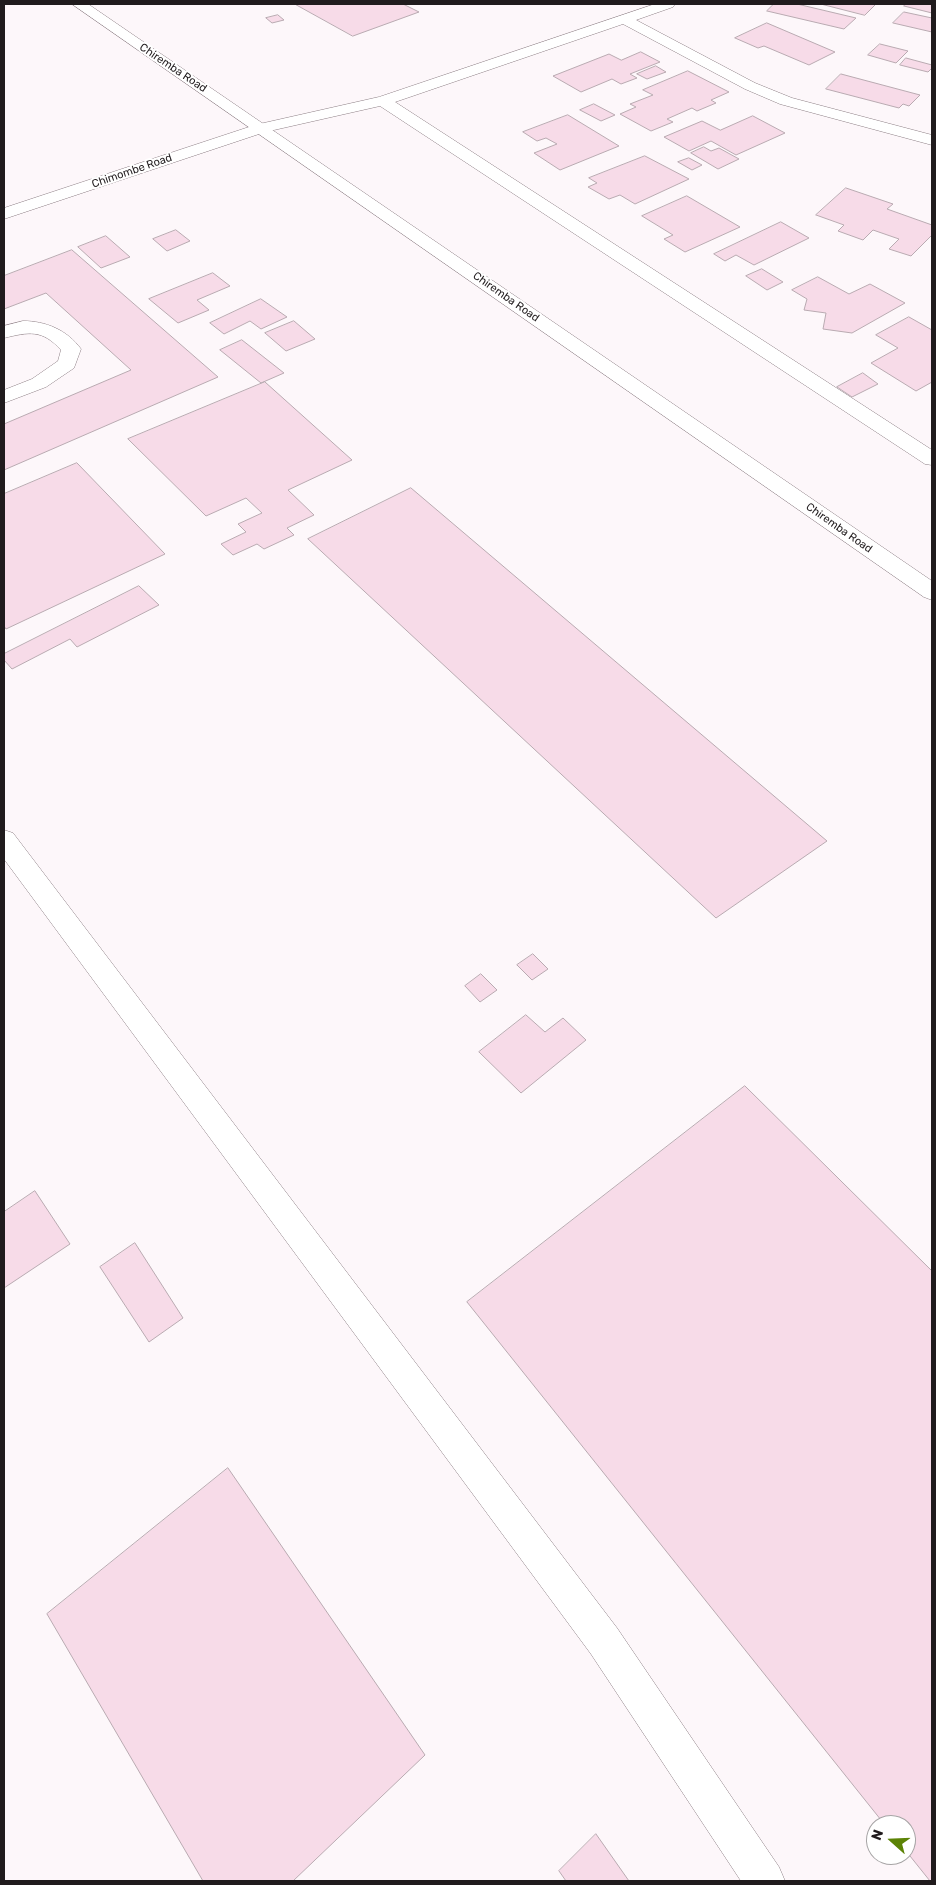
<!DOCTYPE html>
<style>
body{margin:0}
#map{position:relative;width:936px;height:1885px;overflow:hidden;background:#fdf7fa;font-family:Rubik,sans-serif}
canvas{display:block}
.frame{position:absolute;inset:0;border:5px solid #201b1d;pointer-events:none}
.north{position:absolute;left:866px;top:1815px;width:50px;height:50px;box-sizing:border-box;background:#fff;border:1px solid #a6a4a5;border-radius:50%;rotate:290deg;font-size:14px;font-weight:700;line-height:20px;text-align:center;color:#201b1d}
.north::after{content:'';display:block;margin:auto;width:18px;height:22px;background:#5c8306;clip-path:polygon(50% 0,100% 100%,50% 72%,0 100%)}
</style>
<div id="map">
<canvas width="936" height="1885"></canvas>
<div class="frame"></div>
<div class="north">N</div>
</div>
<script>
const context = document.querySelector('canvas').getContext('2d');
context.lineJoin = 'round';
function fill(path, color) { context.fillStyle = color; context.fill(path, 'evenodd'); }
function trace(path, color, width, dash) { context.strokeStyle = color; context.lineWidth = width; context.lineCap = dash ? 'butt' : 'round'; context.setLineDash(dash || []); context.stroke(path); }
function label(font, color, halo, rows, align = 'center') {
  context.font = font + ' Rubik,sans-serif'; context.lineWidth = 4; context.setLineDash([]); context.textBaseline = 'middle'; context.strokeStyle = halo; context.fillStyle = color; for (const [text, x, y, turn = 0] of rows) {
    context.save(); context.translate(x, y); context.rotate((+turn || 0) * Math.PI / 180); context.textAlign = isNaN(turn) ? turn : align; if (halo) context.strokeText(text, 0, 0); context.fillText(text, 0, 0); context.restore();
  }
}
const building = new Path2D(`
 M295,4H403L419,12L353,36Z
 M774,4H797L856,18L844,29L767,11Z
 M821,4H876L865,15Z
 M906,4H932V13L904,6Z
 M904,12L932,18V32L893,23Z
 M278,15L284,20L272,23L266,18Z
 M767,23L835,52L809,65L764,46L758,48L735,38Z
 M880,44L908,51L896,63L868,55Z
 M641,52L660,62L630,74L637,78L621,84L612,79L581,92L553,76L609,54L621,60Z
 M906,58L932,65V68L928,72L900,65Z
 M656,66L666,72L647,79L637,74Z
 M688,71L729,92L711,100L716,103L697,111L692,108L667,119L673,122L651,131L620,114L636,107L630,104L653,95L643,90Z
 M841,74L920,95L909,106L903,104L899,108L826,89Z
 M594,104L615,115L601,121L580,110Z
 M568,115L619,146L560,170L534,153L557,144L546,138L537,141L523,132Z
 M753,116L785,133L736,155L711,141L689,151L664,137L702,121L720,130Z
 M704,147L711,151L719,148L739,159L718,169L691,153Z
 M645,156L689,179L635,204L620,195L609,199L588,187L597,183L589,178Z
 M689,158L702,165L692,170L678,162Z
 M846,188L893,204L887,209L932,225V235L911,256L889,249L899,239L873,230L863,240L838,231L844,225L816,215Z
 M687,196L740,227L685,252L664,239L673,235L642,216Z
 M781,222L809,238L754,265L736,255L725,261L714,254Z
 M176,230L190,241L167,251L153,239Z
 M106,236L130,257L101,268L78,247Z
 M72,250L218,377L4,470V424L131,370L46,293L4,309V276Z
 M762,269L783,282L767,290L746,276Z
 M213,273L230,286L197,300L209,310L178,323L149,299Z
 M818,277L849,294L870,284L905,303L852,333L823,329L826,313L804,310L807,299L792,290Z
 M261,299L287,317L261,329L250,321L224,334L210,323Z
 M909,317L932,330V382L916,391L871,363L898,348L876,335Z
 M294,321L315,339L286,351L265,333Z
 M242,340L284,373L261,383L220,350Z
 M863,373L878,384L852,397L837,387Z
 M265,382L352,460L288,490L314,515L287,528L294,535L264,549L257,544L233,555L221,544L246,532L238,524L262,513L246,498L206,516L128,439Z
 M77,463L165,554L6,629L4,626V494Z
 M411,488L827,841L716,918L308,539Z
 M139,586L159,605L77,647L70,639L12,669L4,660V654Z
 M533,954L548,969L532,980L517,965Z
 M481,974L497,990L480,1002L465,986Z
 M526,1015L545,1032L563,1018L586,1040L521,1093L479,1052Z
 M745,1086L932,1271V1881H930L906,1851V1825H885L467,1302Z
 M35,1191L70,1244L4,1288V1212Z
 M135,1243L183,1318L149,1342L100,1267Z
 M228,1468L425,1755L293,1881H203L47,1614Z
 M596,1834L629,1881H566L559,1871Z`);
fill(building, '#f7dbe8');
trace(building, '#b9aab1', 1);
const minor = new Path2D(`
 M655,4H675L673,7L636,20L755,83L792,98L932,135V145L780,104L745,89L623,24L395,102L932,450V465L925,464L380,106L265,132L4,219V208L255,125L379,97Z
 M23,321C46,321 67,330 81,349L74,368L46,387L4,403V390L32,379L58,361L61,350C42,329 29,332 4,338V326Z
 M4,830L13,833L617,1628L779,1867L785,1881H741L591,1654L4,859Z`);
const major = new Path2D(`
 M72,4H88L932,581V600L924,597Z`);
trace(minor, '#8d7f85', 1);
trace(major, '#8d7f85', 1);
fill(minor, '#fff');
fill(major, '#fff');
label('11px', '#201b1d', '#fff', [
 ["Chiremba Road",173,68,34],
 ["Chimombe Road",132,171,-19],
 ["Chiremba Road",506,297,35],
 ["Chiremba Road",839,528,35]
]);
</script>
